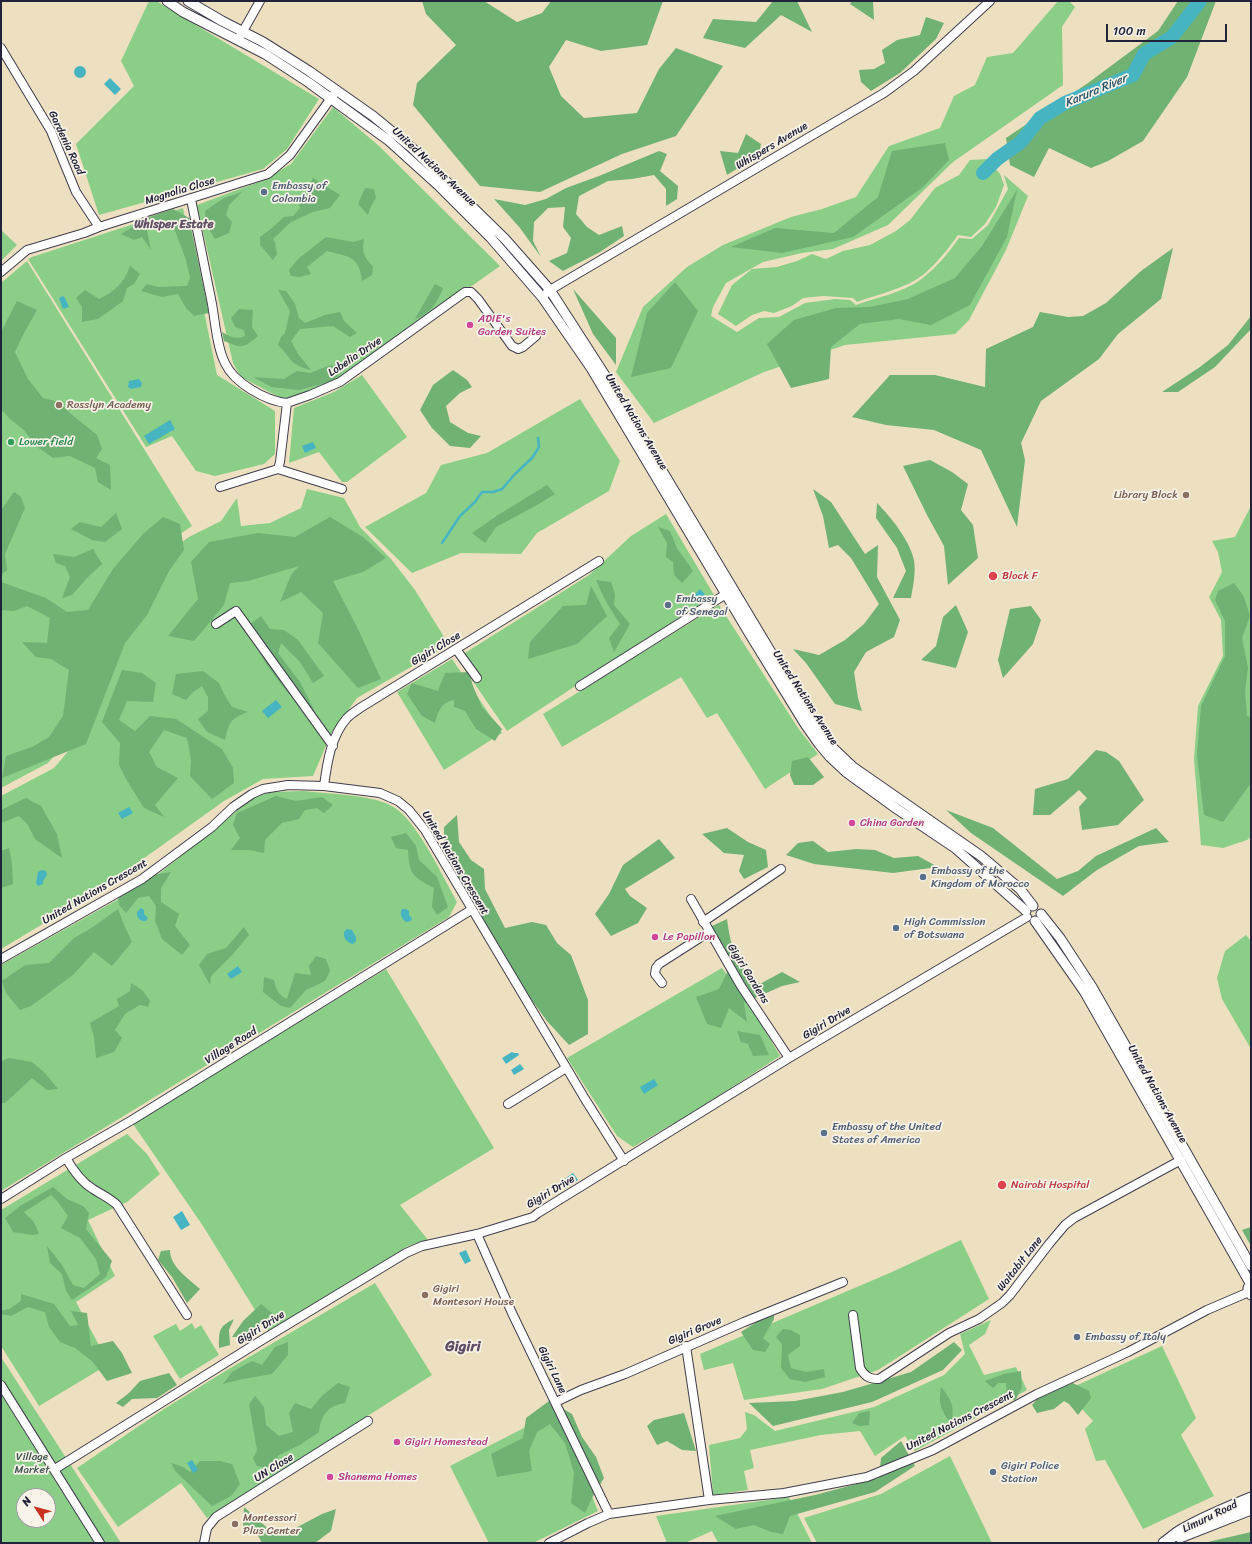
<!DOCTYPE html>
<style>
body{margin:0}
#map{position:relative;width:1252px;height:1544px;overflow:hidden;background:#ede0c0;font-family:Sriracha,sans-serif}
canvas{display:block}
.frame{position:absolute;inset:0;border:2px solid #22223b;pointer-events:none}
.north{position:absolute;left:16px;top:1488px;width:40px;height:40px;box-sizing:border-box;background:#f7f3e8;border:1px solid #a29fa3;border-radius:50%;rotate:306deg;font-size:11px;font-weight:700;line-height:16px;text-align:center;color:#22223b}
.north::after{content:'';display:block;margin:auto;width:14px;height:18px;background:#c8321e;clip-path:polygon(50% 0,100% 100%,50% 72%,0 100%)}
.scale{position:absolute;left:1106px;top:24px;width:121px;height:18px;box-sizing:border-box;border:2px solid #22223b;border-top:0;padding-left:5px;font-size:12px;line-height:14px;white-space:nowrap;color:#22223b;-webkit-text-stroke:3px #f7f3e8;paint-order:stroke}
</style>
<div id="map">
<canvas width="1252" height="1544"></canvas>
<div class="frame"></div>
<div class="north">N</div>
<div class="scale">100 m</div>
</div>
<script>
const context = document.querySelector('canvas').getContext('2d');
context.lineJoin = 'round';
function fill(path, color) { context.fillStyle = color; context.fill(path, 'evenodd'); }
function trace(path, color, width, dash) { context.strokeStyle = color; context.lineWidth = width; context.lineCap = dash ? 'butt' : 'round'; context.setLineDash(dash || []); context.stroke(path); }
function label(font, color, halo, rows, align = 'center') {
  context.font = font + ' Sriracha,sans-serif'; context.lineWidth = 3.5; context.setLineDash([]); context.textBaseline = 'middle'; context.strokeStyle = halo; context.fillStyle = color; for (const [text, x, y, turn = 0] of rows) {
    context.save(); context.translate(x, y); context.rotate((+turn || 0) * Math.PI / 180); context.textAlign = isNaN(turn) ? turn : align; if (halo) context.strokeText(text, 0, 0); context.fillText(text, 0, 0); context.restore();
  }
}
fill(new Path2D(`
 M149,1H156L319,99L287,149L263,169L99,215L76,144L134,86L121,61Z
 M1058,1H1069L1075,7L1062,27L1063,85L953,162L888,225L833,249L802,253L763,262L726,283L713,307L711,316L737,332L759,318L779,317L805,303L835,299L850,300L856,305C878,297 906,292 924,277C938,266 949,252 959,238L972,239L988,225L1008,189L1004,175L1028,196L1006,250L969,320L955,334L845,345L764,372L654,423L616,372L643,307L687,267L723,245L791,217L822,209L856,197L889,146L940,128L954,96L975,85L987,57L1013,53Z
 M333,107L379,146L500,266L340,379L286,401L241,377L233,363L197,205L264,180L291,164Z
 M988,159L1000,174L1004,185L996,207L985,224L971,237L958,235C948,249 937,263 923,275C905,289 878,294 857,302L853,298L823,296L803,298L792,306L774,313L764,311L752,315L736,326L718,314L732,285L752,269L777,267L797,261L812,254L826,259L843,251L870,245L896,231L910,220L935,188L959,175L970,160Z
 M183,208L217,375L275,411V454L264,464L215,476L196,471L172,436L146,447L28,259L32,257Z
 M1,230L17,245L1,261Z
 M27,261L192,526L164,545L69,740L48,763L1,788V283Z
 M362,375L407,437L347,482H342L319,452L289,463L294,408L334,392Z
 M580,399L620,461L609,491L537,533L521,554L461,553L412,573L365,527L426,493L441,465L487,453Z
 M307,489L344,498L360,527L391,559L415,590L449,645L357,698L331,734L313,776L263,779L224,801L101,889L1,949V796L54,768L76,742L124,633L172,549L189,537L221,521L237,498L241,526L270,523L301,508Z
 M1251,506V837L1247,840L1223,848L1201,845L1194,759L1198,706L1223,656L1221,620L1209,597L1222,572L1218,552L1212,541L1235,537Z
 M666,514L714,595L507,731L457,658L589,575L631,536Z
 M719,605L798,728L818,754L765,789L717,713L707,718L681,677L562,747L543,714Z
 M452,659L502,733L444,770L397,692Z
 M303,791C328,794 374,794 395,808C418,823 443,877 457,902L449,917L1,1191V965L147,883L219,826L252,797L272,792Z
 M1246,935L1251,941V1049L1222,999L1217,978L1225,951Z
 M722,968L754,1011L780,1056L700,1108L633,1147L617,1136L567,1058Z
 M386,969L494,1148L400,1205L428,1240L408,1246L268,1331L203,1226L133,1124Z
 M127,1134L147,1154L160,1174L127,1202L88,1220L115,1276L76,1302L109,1364L39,1406L1,1346V1210Z
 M961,1240L989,1299L878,1370L822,1389L744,1400L733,1363L704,1370L700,1354L892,1272Z
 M375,1283L432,1375L207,1518L181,1483L118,1527L77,1468L164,1409L227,1370Z
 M991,1320L985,1334L969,1345L984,1375L1016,1367L1027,1390L915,1451L905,1436L875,1456L860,1431L821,1435L750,1450L754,1468L744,1471L748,1490L713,1495L709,1445L740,1438L747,1429L745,1412L754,1415L775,1431L874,1407L944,1375L965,1354L960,1334Z
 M192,1323L195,1329L201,1325L219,1355L180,1379L153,1336L176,1324L180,1331Z
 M1162,1346L1196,1418L1181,1435L1214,1496L1143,1529L1105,1460L1096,1461L1085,1429L1093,1421L1082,1409L1069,1389Z
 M1,1357L121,1543H1ZM24,1496H48V1520H24Z
 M557,1411L598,1511L533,1543H489L450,1466Z
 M950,1456L992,1543H817L804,1518L881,1494Z
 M789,1497L812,1543H718L712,1531L685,1543H667L656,1516Z`), '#8bce87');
fill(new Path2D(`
 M422,1H484L517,22L542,13L551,1H663L647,45L601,51L566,40L549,67L561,96L584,118L637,113L659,69L676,48L723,66L676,136L622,154L540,192L480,186L413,105L417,83L456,45L426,14Z
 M773,1H797L812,32L781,15L745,48L703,38L713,19L756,22Z
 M852,1H873L874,20L850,4Z
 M1178,1H1216L1187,77L1143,141L1108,161L1091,168L1049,148L1034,177L1010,165L1006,138L1088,83L1158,31Z
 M926,17L944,23L936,39L900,73L871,91L861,82L859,70L874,69L885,63L882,50L897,40L920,35Z
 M746,134L761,144L759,155L727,175L720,151L738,153Z
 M945,143L949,160L922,188L853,237L782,253L731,247L775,228L834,233L878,197L892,151Z
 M659,151L667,154L660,171L678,186L677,199L666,206V189L654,175L632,179L608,181L579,196L576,214L587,227L599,235L622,226L624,236L600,252L563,271L549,261L567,253L571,238L563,227L565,207L548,208L534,222L533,241L541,257L520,228L494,199L525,205L546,199L566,188L599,176Z
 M313,178L340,195L330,208L313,212L291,222L273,239L275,242L277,254L273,260L260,245V237L272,228L284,217L293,216L300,208L298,202L306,201L308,188Z
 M365,188L374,189L376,198L371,206L368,215L358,204Z
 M1017,190L1007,237L970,305L931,325L899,319L860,324L831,347L829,379L791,388L767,344L794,320L836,308L870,307L908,299L955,278L982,246Z
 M242,192L229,205L226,215L232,222L229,233L215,239L206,224L205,211L224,198Z
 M173,209L189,218L209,313L194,316L186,308L178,294L162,297L141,291L147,284L159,287L187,286L190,278L186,260L174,228L165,221L147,231L151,250L142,237L134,240L121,234L149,217Z
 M326,237L353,242L364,239C361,252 365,258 373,267L372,275L362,281C359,255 349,257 327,251L307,267L311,274L300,277L291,276L289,270L298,259Z
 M1173,248L1161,299L1118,334L1099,359L1041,401L1021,443L1025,460L1017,527L981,450L934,430L886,425L852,417L890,375H935L985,387L986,349L1033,327L1040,312L1068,317L1083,316L1106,303L1141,271Z
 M130,266L140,274L134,284L127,288L123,301L98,319L82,322V307L76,298L85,290L99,299C114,292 125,282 130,266Z
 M675,282L698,311L671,368L631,377L647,313Z
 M435,284L443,288C438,302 430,314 415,319Z
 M573,289L616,338V365L593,334Z
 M278,290L286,291L295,304L299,318L305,323L325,315L340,312L344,321L357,333L350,337L333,326L300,329L291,341L298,354L311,370C289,365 292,358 278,345L281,337L285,333L290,311Z
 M17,301L37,310L24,333L15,352L28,379L43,398L59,402L71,414L97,435L102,449L96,458L110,465L111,490L98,482L95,468L70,456L53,458L36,446L24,430L9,418L1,409V332Z
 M239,309L253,310L252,327L258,336C243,349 242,348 224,341L222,332C230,337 236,340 245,336L244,330L235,327L231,318Z
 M1251,316V329L1215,367L1178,392H1162L1200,367L1228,345Z
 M344,364L336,380L299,390L271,387L253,377L284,379L297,371L310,373L328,366Z
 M453,370L467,380L472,387L460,393L446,406L450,422L468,433L481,436L470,448L450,446L432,428L420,410L433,385Z
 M930,460L952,472L968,484L961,510L973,525L978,558L948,585L944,546L927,515L903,466Z
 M547,485L555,494L539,504L496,527L485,543L472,533L498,515Z
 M813,489L831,502L865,554L878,545L877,577L900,620L894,637L866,652L854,672L858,698L862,711L835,704L806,663L793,649L819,655L845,640L864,624L879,604L851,558L838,545L829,548L823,516Z
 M14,492L21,497L25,508L5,554L7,570L1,575V510Z
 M877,503C891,517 910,541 914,560C916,573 913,586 911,598H893L906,571L897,548L876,518Z
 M116,513L122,529L105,542L92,540L71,529L80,522L101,527Z
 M163,517L180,524L184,550L169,571L147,615L125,643L86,744L2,778L6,756L32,747L49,737L63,716L69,670L51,659L36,657L22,642L47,643L50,618L27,606L14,611L1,610V582L46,598L67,612L88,610L113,569L143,534Z
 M330,517L363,537L386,558L363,572L333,581L358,629L381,679L358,688L318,643L323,613L301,592L280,602L291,575L299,566L248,581L230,583L224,605L194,641L168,636L198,599L191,562L209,542L258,533L295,537Z
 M658,527L670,531L677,548L693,571L682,583L674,575L673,562L666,557L667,543Z
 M93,549L102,564L88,577L72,595L62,598L70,577L65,566L56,563L53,554L74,557Z
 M596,580L611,582L615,594L614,605L630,624L614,652L609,638L620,624L605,600Z
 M1234,583L1244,597L1250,616L1242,638L1248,668L1245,691L1247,716L1251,717V783L1223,822L1204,815L1197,755L1201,706L1225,656V621L1215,600L1218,591Z
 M591,586L607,616L577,644L528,659L530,642L563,606L586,605Z
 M956,605L968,632L956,668L921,660L936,646L943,617Z
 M1031,606L1041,620L1033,644L1003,678L998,660L1010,609Z
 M261,616L270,629L284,630L298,640L324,676L313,683L300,662L281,643L278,653L300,682L315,712L296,702L280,683L266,664L254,642L249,625Z
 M122,670L142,673L156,683L153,702L127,701L119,720L135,731L150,716L176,719L222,749L233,768L234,783L212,799L190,776L191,760L187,738L164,730L149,752L157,767L178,778L155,805L164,817L144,808L126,779L119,765L120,743L102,722Z
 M203,671L219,683L224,694L232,707L248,712C231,718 229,722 225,740L207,732L198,719L208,711V697L202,686L193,692L186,700L172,694L176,674Z
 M469,672L473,686L482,707L502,729L495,741L476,729L465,711L454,707V700C441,702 438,712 435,723L422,716L407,694L412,683L438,691L445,673Z
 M1096,750L1106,752L1119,761L1144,800L1118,825L1082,830L1079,807L1087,798L1079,790L1050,815H1033L1035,789L1068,779Z
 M808,757L824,777L813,785H794L790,775L792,761Z
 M276,796L296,801L322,797L333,805L324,813L317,808L305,810L299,819L282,823L265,840L264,853L249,850H231L240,838L233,825L237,813Z
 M26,798L41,806L57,834L62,858L35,839L28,825L19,816L1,823V810Z
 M946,810L993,828L1057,879L1078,871L1096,856L1156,828L1169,842L1139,846L1097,870L1063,896L971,833Z
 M457,815L459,842L471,860L484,869L485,889L505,928L532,922L546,925L557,943L571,955L588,1000V1034L569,1045L547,1021L520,984L455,874L444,840V827Z
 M727,828L748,842L766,850L768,867L744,879L739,871L744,855L724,853L702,834Z
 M406,833L416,846L419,860L437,877L448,907L437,915L432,907L434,888C413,877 409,874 408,850L396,848L391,837Z
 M659,839L675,858L625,889L630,896L647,908L638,923L611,936L595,914L609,894L623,865Z
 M813,841L828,852L856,849L875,850L894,858L918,856L938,867L893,873L814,864L786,855L798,843Z
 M9,848L12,864L13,884L1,888V851Z
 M171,872L161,888V902L179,914L175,926L190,945L182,955L162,939L155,921L156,906L149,896L138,898L126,913L119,905L118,896L153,875Z
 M118,909L124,925L132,942L112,966L94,952L73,975L31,1006L20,1010L6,993L2,981L25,965L49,963L74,938L93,927Z
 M727,919C731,949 736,965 760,984L782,972L800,982L782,986L744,1003L747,1022L729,1008L721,1028L707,1024L696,997L719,989L727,973L712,926Z
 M244,927L249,935L233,954L211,976L210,985L199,965L207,954L226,948Z
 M316,956L326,959L330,971L325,981L306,990L290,1008L281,1006L263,992L264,977L274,980C276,989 278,995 287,999L295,973L311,975L309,966Z
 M131,983L143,991L150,1001L148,1007L140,1005L125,1014L115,1030L122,1038L114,1052L96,1058L94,1037L90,1023L119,1006L117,999L130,991Z
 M737,1031L760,1035L769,1055L753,1056L748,1044L741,1042Z
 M9,1058L32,1062L45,1073L58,1089L47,1090L32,1078L5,1103H1V1061Z
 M53,1187L67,1199L83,1206L89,1213L86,1229L112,1261L106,1277L72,1300L66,1291L62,1274L50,1263L47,1246L62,1265L73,1285L84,1288L100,1274L96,1259L80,1238L61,1228L68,1216L58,1202L51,1195L24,1212L34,1222L39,1234L32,1235L13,1232L5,1218L20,1206Z
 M1251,1227V1246L1242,1230Z
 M170,1250C170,1267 188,1278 200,1289L187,1303L172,1277L158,1260L161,1251Z
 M21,1294L54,1304L70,1326L78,1325L71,1311L87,1313L91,1346L113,1341L122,1353L132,1373L107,1381L92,1361L75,1348L60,1342L49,1327L45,1312L28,1307L11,1316L1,1314V1311L9,1309L21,1301Z
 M261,1304L272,1313L250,1337H232L243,1321Z
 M774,1314V1319L763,1338L770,1344L765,1352L753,1350L741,1332L758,1321Z
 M234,1319L229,1330L230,1345L219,1348C219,1331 218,1327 234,1319Z
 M783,1329L791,1330L800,1335V1346L788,1355L791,1368L806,1372L824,1369L825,1377L805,1382L790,1379L781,1368L782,1344L776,1337Z
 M288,1342V1355L272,1374L243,1379L223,1384L232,1372L252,1361L262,1365L275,1347Z
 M954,1342L962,1350L943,1370L872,1402L773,1426L749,1403L795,1401L843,1392L911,1372Z
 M1021,1371L1022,1387L1015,1401L1007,1394L1006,1383H998L993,1388L985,1381L1004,1374Z
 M169,1373L177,1385L157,1398L132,1399L123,1407L116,1403L129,1393L140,1381Z
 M338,1383L350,1387L345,1403C328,1406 321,1414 319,1432L300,1445L279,1455L268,1468L257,1466L253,1459L257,1450L249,1404L255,1396L264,1407L266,1425L279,1436L293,1432L289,1413L295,1403L311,1409L322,1396Z
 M1073,1383L1089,1391L1091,1398L1078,1415L1069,1404L1064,1401L1054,1409L1037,1413L1032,1405L1041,1395Z
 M941,1387C952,1400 955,1407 951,1424C941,1409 938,1405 941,1387Z
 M549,1401L572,1414L582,1437L596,1457L604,1478L593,1496L585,1513L571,1503L574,1473L565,1443L550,1424L537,1432L529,1451L532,1471L497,1477L491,1454L523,1438L526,1418Z
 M870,1411L869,1425L859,1426L852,1423L859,1413Z
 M684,1413L696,1451L682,1450L667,1441L657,1445L647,1426L654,1420Z
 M901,1441L915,1466L875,1492L790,1516L783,1534L771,1532L754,1525L736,1529L715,1516L815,1495L879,1478L881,1458Z
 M200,1461H220L232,1464L240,1484L231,1496L212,1506L175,1471L171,1463L183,1467L190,1472Z
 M244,1507L274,1534L288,1532L322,1514L336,1509L331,1531L315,1543H262L256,1532L243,1530Z
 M1251,1532V1543H1208V1542Z`), '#70b174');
fill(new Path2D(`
 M74 72a6 6 0 1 1 12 0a6 6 0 1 1-12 0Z
 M110,78L121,89L115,95L104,84Z
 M63,296L65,298L69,307L63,309L59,298Z
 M139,379L142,383L141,387L131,389L128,387L129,381Z
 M170,420L175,429L149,444L144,436Z
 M313,442L316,448L305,453L302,446Z
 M700,589L705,594L696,604L690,599Z
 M276,700L282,707L268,718L262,711Z
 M129,807L133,813L122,819L118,813Z
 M42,870L46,871L47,875L43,881V884L38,886L36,883L38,872Z
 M141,908L144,910V914L148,918L146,921C140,922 136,917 137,912Z
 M402,909H406L409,911V915L412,918L411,921L406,922C402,919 399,914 402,909Z
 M347,929L352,930L356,937V941L353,944C347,943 343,938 344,932Z
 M238,966L242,972L231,979L227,974Z
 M512,1052L514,1053H518L519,1055L506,1064L502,1058Z
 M520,1064L524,1069L514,1075L511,1070Z
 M654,1079L658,1085L644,1094L640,1087Z
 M573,1173L578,1180L565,1189L560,1182Z
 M182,1211L190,1225L181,1230L173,1217Z
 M466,1250L471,1261L465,1264L459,1253Z
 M192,1460L198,1470L193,1473L187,1463Z`), '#47b5c1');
trace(new Path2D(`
 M442,543L460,516L475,502L482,492H493L502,489L515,474L532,458L539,447L538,438`), '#47b5c1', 2.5);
trace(new Path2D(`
 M983,173L997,159L1021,142L1040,118L1065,103L1133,75L1144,54L1172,37L1200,1`), '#47b5c1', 14);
const minor = new Path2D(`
 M238,40L260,1
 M1,48L51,131L76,192L99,227
 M191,199C198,234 205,269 212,304C215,321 217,348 225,363C234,383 266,401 287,403L310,395L340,382L465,292H471L478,299L512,346L518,349L523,347L536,336
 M1,272L27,250L84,233L99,227L268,174L290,155L334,94
 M542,297L550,290L884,93L914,71L990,1
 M278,469L342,489
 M220,487L278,469L280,462L287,403
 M216,624L236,611L333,746
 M456,649L477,678
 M580,686L726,594
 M324,786C327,763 331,736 347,718C351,714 356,711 360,708L599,561
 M691,899L741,986L789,1058
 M703,922L781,869
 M1,959L142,879L212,827L233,807L252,794L263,789L288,785L324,786L380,793L398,801L409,810L425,830L585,1099L624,1161
 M662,983L655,974L656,968L659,964L709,932
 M508,1104L566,1068
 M66,1158C73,1170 81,1182 93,1189C102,1195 110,1198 117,1205L187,1315
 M1,1199L66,1158L132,1120L471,910
 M477,1234L512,1313L609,1514
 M853,1315L860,1368C865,1377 870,1379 879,1379L949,1333L979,1319L1002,1303L1010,1295L1049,1244L1065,1225L1074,1218L1181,1160
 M686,1346L709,1500
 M1,1385L100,1543
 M556,1402L581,1390L625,1374L744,1322L843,1282
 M55,1469L262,1340L406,1253L422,1246L477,1234L533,1217L538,1213L789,1058L1027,917
 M204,1543L207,1528L216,1517L368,1421
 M549,1543L588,1523L609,1514L709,1500L784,1493L867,1477L933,1450L1037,1394L1128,1352L1207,1310L1249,1292`);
const tertiary = new Path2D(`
 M167,1L183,12L265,54L308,82L388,140L440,187L490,237L542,297L591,368L749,633L805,724L819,744L830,757L846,772L897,809L955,848L1026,911
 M188,1L222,21L263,42L309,71L373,116L412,148L505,239L550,290L606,377L814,724L832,747L853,767L981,856L1020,889L1033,906
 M1041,914L1060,938L1092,987L1251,1266
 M1035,921L1084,991L1250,1283
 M1251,1282L1248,1288L1251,1295`);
const secondary = new Path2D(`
 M1180,1537L1251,1509
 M1164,1543C1170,1539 1175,1534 1182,1530C1204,1517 1227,1508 1251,1498`);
trace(minor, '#403e4f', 10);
trace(tertiary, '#403e4f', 11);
trace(secondary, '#403e4f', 13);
trace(minor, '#fff', 8);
trace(tertiary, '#fff', 9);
trace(secondary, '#fff', 11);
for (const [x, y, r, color] of [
 [264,192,4,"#5c6f8a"],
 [470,325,4,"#d1479c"],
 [59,405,4,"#8d6e63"],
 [11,442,4,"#2e9e5b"],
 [1186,495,4,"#8d6e63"],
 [993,576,5,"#e0444e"],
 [668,605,4,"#5c6f8a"],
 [852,823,4,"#d1479c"],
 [923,877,4,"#5c6f8a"],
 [896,928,4,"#5c6f8a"],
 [655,937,4,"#d1479c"],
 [824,1133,4,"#5c6f8a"],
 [1002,1185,5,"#e0444e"],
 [425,1295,4,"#8d6e63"],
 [1077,1337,4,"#5c6f8a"],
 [397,1442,4,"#d1479c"],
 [993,1472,4,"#5c6f8a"],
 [330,1477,4,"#d1479c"],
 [235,1524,4,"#8d6e63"]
]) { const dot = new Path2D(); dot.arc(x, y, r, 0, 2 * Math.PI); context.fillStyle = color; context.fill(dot); trace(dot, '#f7f3e8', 1.5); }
label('11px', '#22223b', '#f7f3e8', [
 ["Gardenia Road",66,143,65],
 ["Whispers Avenue",772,146,-31],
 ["United Nations Avenue",434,167,43],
 ["Magnolia Close",180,191,-17],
 ["Lobelia Drive",355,357,-34],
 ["United Nations Avenue",636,422,59],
 ["Gigiri Close",436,649,-31],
 ["United Nations Avenue",805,698,57],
 ["United Nations Crescent",455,863,59],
 ["United Nations Crescent",95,892,-30],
 ["Gigiri Gardens",748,974,58],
 ["Gigiri Drive",827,1023,-31],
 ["Village Road",231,1046,-32],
 ["United Nations Avenue",1157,1094,61],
 ["Gigiri Drive",551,1192,-31],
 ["Waitabit Lane",1020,1264,-52],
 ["Gigiri Drive",261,1328,-32],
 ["Gigiri Grove",695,1331,-23],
 ["Gigiri Lane",552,1370,64],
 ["United Nations Crescent",960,1421,-27],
 ["UN Close",274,1468,-32],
 ["Limuru Road",1210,1517,-26]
]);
label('11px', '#4e5e75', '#f7f3e8', [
 ["Embassy of",272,186],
 ["Colombia",272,199],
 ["Embassy",676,599],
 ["of Senegal",676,612],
 ["Embassy of the",931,871],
 ["Kingdom of Morocco",931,884],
 ["High Commission",904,922],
 ["of Botswana",904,935],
 ["Embassy of the United",832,1127],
 ["States of America",832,1140],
 ["Embassy of Italy",1085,1337],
 ["Gigiri Police",1001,1466],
 ["Station",1001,1479]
], 'left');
label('11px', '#b23c85', '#f7f3e8', [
 ["ADIE's",478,319],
 ["Garden Suites",478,332],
 ["China Garden",860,823],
 ["Le Papillon",663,937],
 ["Gigiri Homestead",405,1442],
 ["Shanema Homes",338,1477]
], 'left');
label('11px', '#785e54', '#f7f3e8', [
 ["Rosslyn Academy",67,405],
 ["Library Block",1178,495,"right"],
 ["Gigiri",433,1289],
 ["Montesori House",433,1302],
 ["Montessori",243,1518],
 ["Plus Center",243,1531]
], 'left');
label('11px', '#27864d', '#f7f3e8', [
 ["Lower field",19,442]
], 'left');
label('11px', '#be3a42', '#f7f3e8', [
 ["Block F",1002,576],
 ["Nairobi Hospital",1011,1185]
], 'left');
label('11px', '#425652', '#f7f3e8', [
 ["Village",32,1457],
 ["Market",32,1470]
]);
label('italic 12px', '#2f556a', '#f7f3e8', [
 ["Karura River",1096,91,-23]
]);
label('bold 12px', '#604e65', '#f7f3e8', [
 ["Whisper Estate",174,225]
]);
label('bold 15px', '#604e65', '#f7f3e8', [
 ["Gigiri",463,1347]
]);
</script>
